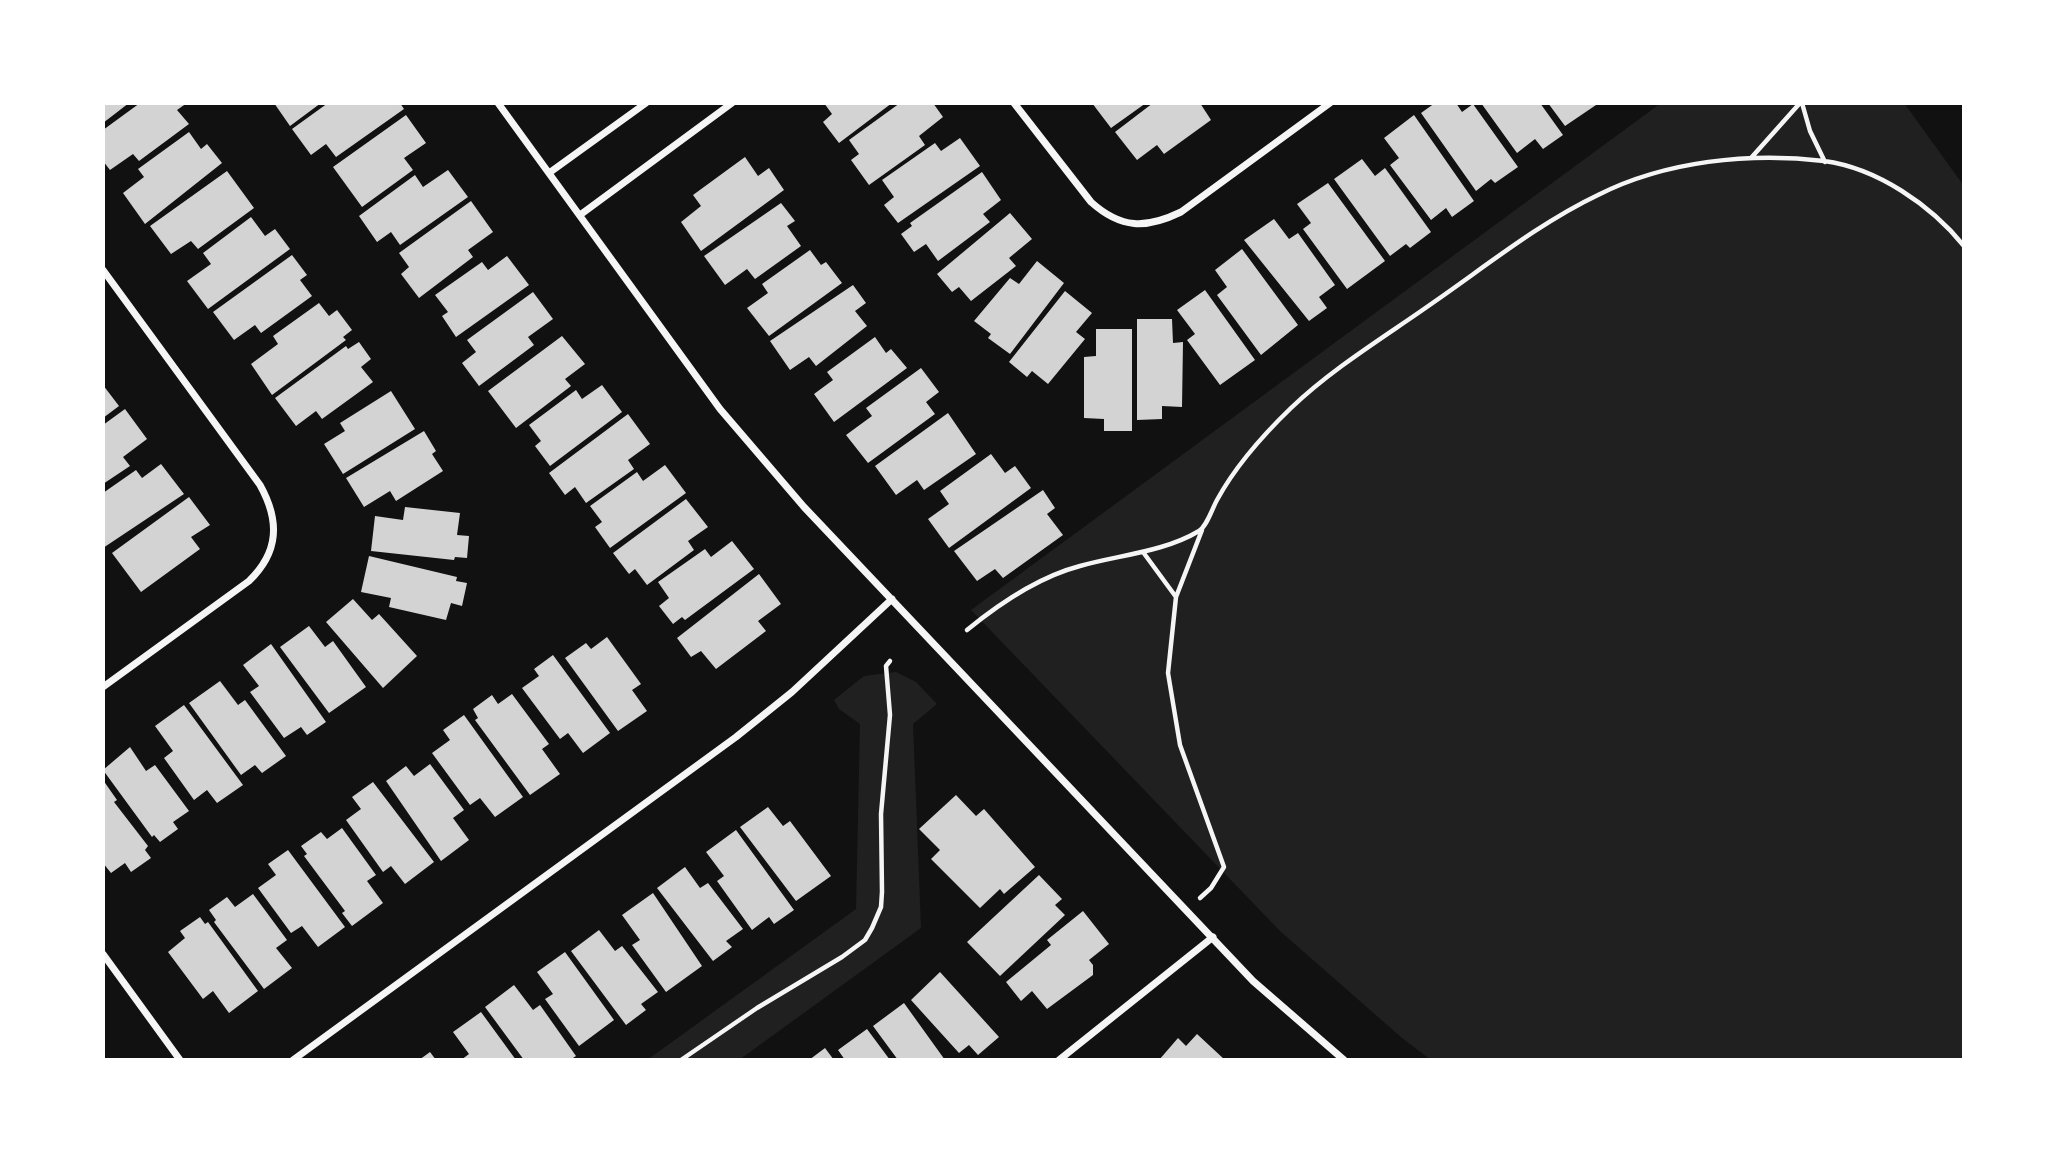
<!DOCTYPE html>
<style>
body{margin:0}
#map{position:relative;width:2067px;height:1163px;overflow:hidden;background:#111;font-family:Mulish,sans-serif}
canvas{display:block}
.frame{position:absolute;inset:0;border:105px solid #fff;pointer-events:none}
</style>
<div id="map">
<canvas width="2067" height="1163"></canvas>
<div class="frame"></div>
</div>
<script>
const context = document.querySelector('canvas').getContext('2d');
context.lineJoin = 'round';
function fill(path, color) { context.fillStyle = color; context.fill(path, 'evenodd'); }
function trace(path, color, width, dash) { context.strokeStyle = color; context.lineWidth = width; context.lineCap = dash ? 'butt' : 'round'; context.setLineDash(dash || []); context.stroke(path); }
fill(new Path2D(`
 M1661,103H1904L1964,186V1060H1431L1402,1038L1280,931L971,610Z
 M896,672L916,682L937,704L913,724L921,928L739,1060H647L856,909L860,724L839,709L834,700L864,676Z`), '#202020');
fill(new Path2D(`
 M103,103H129L103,123Z
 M140,103H187L177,110L189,124L139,161L133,154L110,170L103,161V130Z
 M274,103H321L290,126Z
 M328,103H400L404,109L336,157L326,144L311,155L292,129Z
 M824,103H892L839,143L823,122L832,114Z
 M900,103H933L943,117L919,136L925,145L869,185L851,160L859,154L849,140Z
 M1092,103H1146L1111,128Z
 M1153,103H1200L1211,120L1164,154L1157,145L1137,160L1115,132Z
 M1435,103H1456L1462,112L1473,104L1518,167L1495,183L1491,179L1476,191L1421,113Z
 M1481,103H1540L1563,135L1543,149L1535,139L1517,153Z
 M1548,103H1599L1565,126Z
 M406,115L426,143L404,158L413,170L362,207L333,167Z
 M1414,115L1474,201L1452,217L1446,208L1431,220L1390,165L1399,158L1384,138Z
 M189,132L201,149L207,144L222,163L145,224L123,193L144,177L138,169Z
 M960,138L980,166L898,223L884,205L894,197L882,180L935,143L941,151Z
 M745,157L758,176L769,168L784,190L701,251L681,222L701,206L693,195Z
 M1362,159L1375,176L1385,168L1431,232L1410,248L1406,244L1390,256L1334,179Z
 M448,170L468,197L400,245L391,232L377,242L359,216L415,175L423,187Z
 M227,171L254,208L198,249L191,241L171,254L150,226Z
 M982,172L1001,200L983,214L990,222L938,261L926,244L914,252L901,234L912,226L910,223Z
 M1328,183L1385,261L1347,289L1303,229L1311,223L1297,204Z
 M471,201L493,232L468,250L473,257L419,298L401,274L409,267L399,253Z
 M781,203L795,221L787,226L801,246L755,279L747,269L725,285L704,256Z
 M1010,213L1032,239L1009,258L1016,266L971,301L959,287L952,292L937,274Z
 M251,217L265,236L275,229L290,249L208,309L187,281L211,264L203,253Z
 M1274,219L1289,239L1298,233L1335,285L1319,297L1327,308L1309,321L1244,240Z
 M1242,249L1298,325L1261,355L1217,295L1227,287L1215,270Z
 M810,250L821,265L826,262L842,283L769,336L747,308L768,293L762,284Z
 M292,255L307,275L300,280L312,296L261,333L255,325L234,340L213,312Z
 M507,256L529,285L456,337L442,316L448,312L435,295L482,262L488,270Z
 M1037,261L1064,283L1010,354L988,338L991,334L974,321L1010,278L1019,284Z
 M853,285L866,303L855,311L867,326L816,366L809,357L790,370L770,341Z
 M1205,290L1255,360L1220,385L1187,340L1195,334L1177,310Z
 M1065,291L1092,313L1076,332L1085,339L1048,384L1032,371L1027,377L1009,362Z
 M533,292L553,319L528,337L534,345L479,386L462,363L476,352L467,340Z
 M319,303L329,316L337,310L352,330L343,337L346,340L272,395L251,364L278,344L273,336Z
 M1137,319H1172L1173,343L1183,342L1182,407L1162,406V419L1137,420Z
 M1096,329H1132V431H1104V419L1084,418V357L1096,356Z
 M562,336L585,364L565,379L571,386L516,428L488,391Z
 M875,337L886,353L891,349L907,368L834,422L814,394L833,380L827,372Z
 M359,342L371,359L361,367L373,382L322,419L316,411L296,426L275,398L346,346L348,349Z
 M921,368L939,392L926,402L935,414L868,463L846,435L872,416L866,408Z
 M103,385L119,406L103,418Z
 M602,385L622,412L550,466L535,446L541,441L529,425L576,390L582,399Z
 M391,391L415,429L343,474L324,444L345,431L340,423Z
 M125,409L147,439L123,457L130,466L103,484V425Z
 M948,413L976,454L924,490L917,480L896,495L875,466Z
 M628,414L650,444L628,460L634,469L586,503L575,487L565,495L549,473Z
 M424,431L436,451L432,454L443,471L396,501L390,491L364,507L346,478Z
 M991,454L1005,473L1015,466L1031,488L949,548L928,519L949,504L940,491Z
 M161,464L184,494L103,548V493L136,470L142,478Z
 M665,465L686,493L610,548L595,527L602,522L590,506L637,472L643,481Z
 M1043,490L1055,508L1047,514L1063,535L1003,578L995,569L977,581L954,551Z
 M189,497L210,525L191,537L200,549L141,592L112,553Z
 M686,499L708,527L688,541L694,550L647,585L635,569L629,574L613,553Z
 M405,507L460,513L457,535L469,536L467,558L455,557L454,560L371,551L375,516L403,520Z
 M732,541L754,569L685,620L682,617L673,624L659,606L669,598L658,582L705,549L711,557Z
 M369,556L457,577L456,581L467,583L462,606L451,603L446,620L389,607L391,598L361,592Z
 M759,574L781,604L758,621L766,631L716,669L701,651L691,657L677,638Z
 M353,599L372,620L379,614L417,656L383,688L326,622Z
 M309,626L325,647L333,641L366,687L329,713L280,647Z
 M607,637L641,684L632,690L647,711L618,731L565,658L586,643L591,649Z
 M271,644L326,722L307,735L301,727L284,738L250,692L259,686L243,665Z
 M553,655L610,733L583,753L568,733L560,739L522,688L539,676L534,669Z
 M220,681L238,705L245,700L286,756L262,773L255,765L241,775L189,703Z
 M512,694L549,744L542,749L560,774L530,795L475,720L478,718L473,709L492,695L498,704Z
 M184,705L243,785L217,803L207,790L194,800L164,758L173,751L155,726Z
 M464,715L523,797L495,817L480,798L470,805L432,753L450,740L443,730Z
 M130,747L146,771L155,765L189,811L173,822L178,829L160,842L154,835L152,837L103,770Z
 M430,764L464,810L453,818L469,840L441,861L386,781L406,766L414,776Z
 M103,780L117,800L114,802L148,846L145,850L151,858L131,872L125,863L111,873L103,863Z
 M373,782L434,862L405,884L391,866L383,872L346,820L361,809L352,797Z
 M956,795L976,816L984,809L1035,867L1004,894L1000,889L980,908L931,859L940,850L919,829Z
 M768,807L783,826L790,821L831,876L796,901L740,827Z
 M342,828L376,875L367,881L383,903L352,926L342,913L345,911L304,856L307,854L301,846L321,832L327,839Z
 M736,830L794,910L774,924L769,917L752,930L717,881L724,876L706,852Z
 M288,850L345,927L318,947L302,926L291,933L258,888L276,875L268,864Z
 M685,867L700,888L708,883L743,929L726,941L732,947L713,961L657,888Z
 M1039,875L1062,899L1055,905L1065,915L1000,976L967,942Z
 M653,893L702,966L666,992L632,945L640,940L622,915Z
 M253,894L287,940L276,948L292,968L264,989L214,922L216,920L209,910L227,897L235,907Z
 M1083,911L1109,944L1089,960L1093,965V975L1047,1009L1032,991L1021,1001L1006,982L1051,945L1047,940Z
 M200,917L205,924L208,922L258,991L229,1013L213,991L203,999L168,952L185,938L180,931Z
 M599,930L615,951L622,946L658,992L641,1004L646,1010L626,1025L571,951Z
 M565,952L614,1020L579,1046L545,999L553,994L537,972Z
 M940,972L999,1037L978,1055L969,1045L959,1053L911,1000Z
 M514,985L533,1010L540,1005L576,1056L570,1060H524L485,1007Z
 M904,1003L945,1060H898L873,1026Z
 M481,1012L516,1060H461L469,1054L453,1032Z
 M867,1029L890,1060H845L838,1050Z
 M1197,1034L1225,1060H1159L1178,1038L1186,1046Z
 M825,1048L834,1060H809Z
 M430,1052L436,1060H419Z`), '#d3d3d3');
trace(new Path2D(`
 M1802,103L1810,131L1825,162
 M1751,158L1800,103
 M1143,552L1176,597
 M967,630C1000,603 1038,577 1080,566C1119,555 1164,552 1199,531C1207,526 1212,509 1217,500C1236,465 1262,436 1291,408C1334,367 1386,336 1434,302C1486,266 1541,222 1598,195C1665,161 1750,152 1824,161C1877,168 1931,205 1964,246
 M1200,898L1211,888L1224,867L1180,745L1168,673L1176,597L1202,530
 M681,1060L757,1008L842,957L865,940L872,928L881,907L882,892L881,814L890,715L886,666L890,661`), '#f5f5f5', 4.5);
trace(new Path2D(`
 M498,103L720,409L804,507L1253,981L1344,1060
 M1014,103L1091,202C1121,229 1146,229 1181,212L1330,103
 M549,173L646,103
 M580,215L732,103
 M103,270L260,485C280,521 279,552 249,581L103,687
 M103,954L180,1060
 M293,1060L736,737L792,692L892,599
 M1059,1060L1213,937`), '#f5f5f5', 7);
</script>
